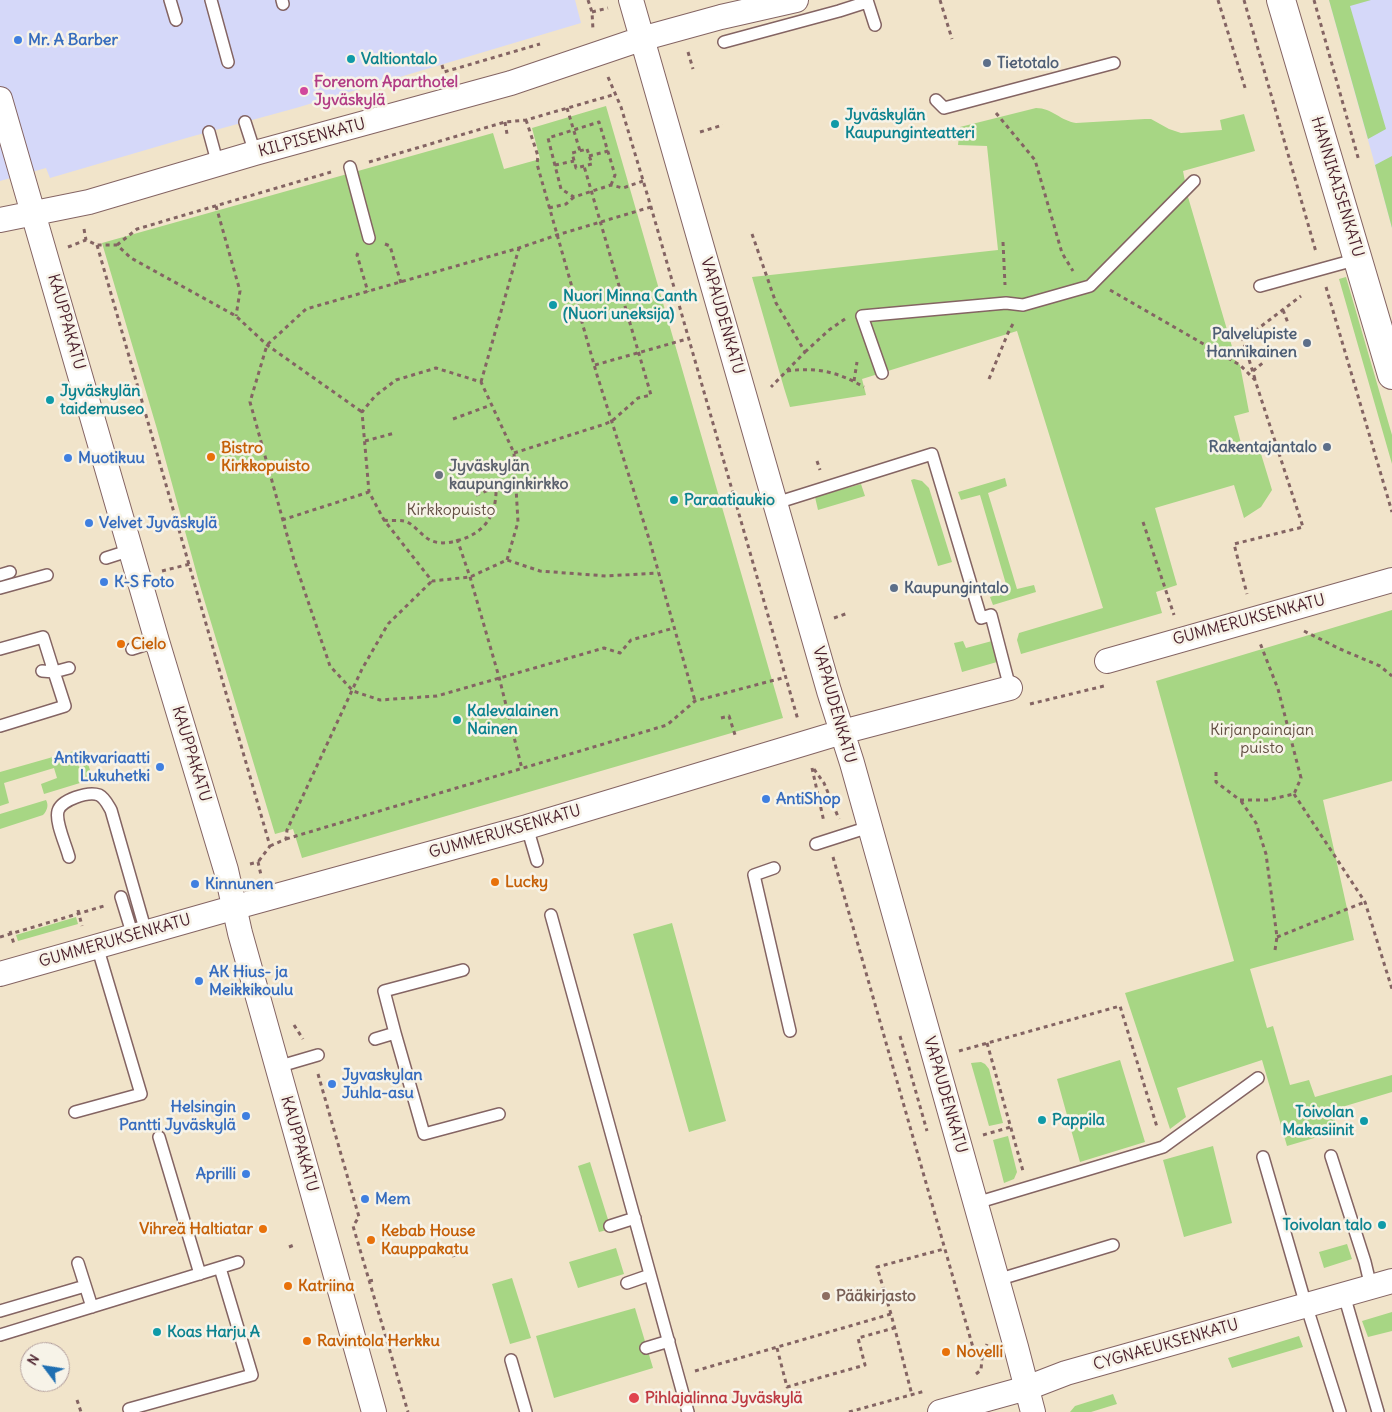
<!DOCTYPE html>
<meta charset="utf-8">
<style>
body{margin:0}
#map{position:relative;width:1392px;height:1412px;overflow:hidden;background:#f1e4ca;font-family:Delius,sans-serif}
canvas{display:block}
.north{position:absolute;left:20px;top:1342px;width:50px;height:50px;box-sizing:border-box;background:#f7f3e8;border:1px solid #b29e9c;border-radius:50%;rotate:301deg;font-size:14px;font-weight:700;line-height:20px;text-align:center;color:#4a1f2b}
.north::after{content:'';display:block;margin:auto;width:18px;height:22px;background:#1f6fb2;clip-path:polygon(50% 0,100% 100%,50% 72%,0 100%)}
</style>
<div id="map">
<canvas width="1392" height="1412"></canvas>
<div class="north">N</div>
</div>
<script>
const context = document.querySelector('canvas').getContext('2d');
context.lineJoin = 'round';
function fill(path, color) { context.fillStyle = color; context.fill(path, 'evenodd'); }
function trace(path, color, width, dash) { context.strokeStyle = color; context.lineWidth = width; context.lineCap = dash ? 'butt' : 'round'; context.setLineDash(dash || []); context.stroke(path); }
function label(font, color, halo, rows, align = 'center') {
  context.font = font + ' Delius,sans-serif'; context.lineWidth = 5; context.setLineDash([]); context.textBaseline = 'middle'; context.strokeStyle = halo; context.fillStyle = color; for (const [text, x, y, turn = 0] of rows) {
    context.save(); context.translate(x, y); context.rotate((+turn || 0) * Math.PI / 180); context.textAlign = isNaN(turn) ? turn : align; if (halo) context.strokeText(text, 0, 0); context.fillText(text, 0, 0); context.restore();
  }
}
fill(new Path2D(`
 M0,0H575L581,23L296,108L190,137L50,178L46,168L0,181Z
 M1329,0H1392V228L1375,165Z`), '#d5d8f9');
fill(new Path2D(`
 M1329,0H1371L1350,6L1386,129L1368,139Z
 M606,106L783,718L302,858L293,829L275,834L200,586L157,429L102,243L493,133L504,169L540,159L532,128Z
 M1036,108C1052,108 1061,121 1076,123L1145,119H1151L1169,129L1181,133L1222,130L1220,120L1244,114L1255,151L1183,171L1188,197L1233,350L1227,352L1240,365L1249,412L1234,416L1242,447L1258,444L1272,490L1261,507L1244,518L1234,485L1155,508L1177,585L1156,592L1162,613L1021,654L1017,640L1019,633L1103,608L1017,331L862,379L866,395L790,407L784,388L752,277L998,250L987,146L958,145L960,127Z
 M1392,156V228L1375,165Z
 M1346,277L1392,435V464L1339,279Z
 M1005,478L1007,486L988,493L1017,589L1034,585L1036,592L993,605L990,597L1008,591L980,495L961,500L958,492Z
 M914,479L922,481L929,488L952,562L938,566L911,480Z
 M861,484L865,496L818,510L815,497Z
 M1392,610V781L1323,800L1354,940L1250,969L1267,1028L1273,1026L1290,1085L1309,1080L1315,1097L1392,1075V1092L1332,1110L1338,1131L1287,1146L1262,1060L1177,1088L1186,1117L1170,1129L1125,993L1234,961L1156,681Z
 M963,641L966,648L992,641L1004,660L962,672L954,643Z
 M74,751L79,767L88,764L93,779L44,794L41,784L57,778L54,768L4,783L9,803L0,806V772Z
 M46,800C49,805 47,811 43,815L0,829V814Z
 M76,917L78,924L18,941L16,935Z
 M672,923L726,1121L689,1132L633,934Z
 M1120,1060L1145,1142L1080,1162L1057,1079Z
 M981,1062L985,1064L989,1069L1003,1123L989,1126L971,1063Z
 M1008,1136L1017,1172L1014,1179L1004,1183L993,1140Z
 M1213,1146L1232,1223L1184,1237L1163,1160Z
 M590,1162L611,1229L599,1232L578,1166Z
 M1347,1244L1352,1259L1324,1268L1319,1252Z
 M616,1248L624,1274L578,1288L569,1262Z
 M512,1278L531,1338L510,1344L492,1284Z
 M635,1308L653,1368L554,1398L536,1336Z
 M1392,1312V1331L1368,1337L1362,1321Z
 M1299,1336L1303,1347L1232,1368L1228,1358Z
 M1113,1394L1117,1404L1091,1412H1070L1075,1406Z`), '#a7d684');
const lane = new Path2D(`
 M170,0L176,20
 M211,0L228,62
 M282,0L283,4
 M867,0L875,25
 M724,42L839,11L867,2
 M936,100L944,108L1114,63
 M245,122L255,153
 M209,132L218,165
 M350,167L369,238
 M1260,286L1358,259
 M882,373L862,316L1006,303L1023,305L1090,286L1194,181
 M776,503L932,454L981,618L991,615L1010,688
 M106,558L131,550
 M0,575L10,572
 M0,588L47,575
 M0,649L43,637L54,672L42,671
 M132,649L157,641
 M0,726L65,706L54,672L69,668
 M527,827L537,861
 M816,844L869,827
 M69,857C66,845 55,822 58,811C61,800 88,791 99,795C105,798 108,805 111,810L146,932
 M774,868L754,875L790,1031
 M121,897L133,936
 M551,915L688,1412
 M395,1033L384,991L463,970
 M375,1039L395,1033L424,1134L499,1114
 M277,1067L318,1055
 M75,1112L141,1094L97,946
 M159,1137L200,1274
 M1331,1156L1365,1262L1371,1287
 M1263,1157L1303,1295L1340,1412
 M976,1203L1163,1147L1258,1078
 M610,1226L635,1218
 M78,1263L92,1307
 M997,1280L1113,1245
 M627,1283L650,1275
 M1344,1295L1378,1412
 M0,1311L85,1286
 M0,1335L238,1262
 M646,1348L669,1341
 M511,1360L526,1412
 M129,1409L252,1375L220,1268`);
const street = new Path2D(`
 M631,0L829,691L852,763L1016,1347L1033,1412
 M0,99L157,641L226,870L240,933L374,1412
 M0,220L89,202L255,153L511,83L641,39L721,17L796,0
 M1107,661L1392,580
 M0,974L236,907L527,827L842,732L1010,688
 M940,1412L1027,1388L1066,1373L1392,1281`);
const secondary = new Path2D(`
 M1281,0L1392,375`);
trace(lane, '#846463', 14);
trace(street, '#846463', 26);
trace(secondary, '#846463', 30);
trace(new Path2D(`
 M588,0L592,12L593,30
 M940,0L952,39
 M1218,0L1246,91
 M1244,0L1316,252
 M1314,0L1359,161
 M592,12L608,8
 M688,52L693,69
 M442,65L444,72L540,44
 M608,77L621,107L651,207L798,720
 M567,108L580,151
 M996,113L1035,160L1062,253L1073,271
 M526,120L538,156L537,164L597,375L650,542L695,701
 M505,122L507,134
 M700,132L723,125
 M587,149L592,164L576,168L572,153Z
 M589,156L608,151
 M369,162L505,122L526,120L616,94
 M555,165L574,161
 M611,185L615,175L599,122L548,138L561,189L574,197L611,185L623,188L643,181
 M216,206L240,291L236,316
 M651,207L557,235L519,248L306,309L267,345L250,402L294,560L330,666L353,691L380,700L437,696L604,648L620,653L631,640L674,628
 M549,208L566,204L574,197
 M84,229L86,240
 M752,234L776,303L805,352L771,387
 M1003,242L1005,285
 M385,244L390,246L401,283
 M97,245L270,846L258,862
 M117,245L137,229L331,172
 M68,247L86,240L97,245H117L131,258L236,316L267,345L362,412
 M358,253L357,255L368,292
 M1326,287L1392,512
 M1110,290L1240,365L1255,380L1303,527L1234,544L1247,594
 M1283,310L1288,323
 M805,352L829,330L845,319
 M595,365L687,339
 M787,371C817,367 838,372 864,387
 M1253,371L1265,361
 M989,379L1008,333L1014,322
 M1255,379L1243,340L1301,296
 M854,381L857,362
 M481,382L519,248
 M453,419L491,405
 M365,441L395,433
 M514,453L605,424L612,421L638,398L651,395L584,166
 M817,461L820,470
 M476,495L496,487L515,484
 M734,500L748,496
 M282,520L369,492
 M384,520C390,521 398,520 404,521C414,523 422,537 432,541C440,544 448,543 456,541C484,534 497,516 496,487
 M1143,522L1174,615
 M457,539L470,577L499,677L522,769
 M507,560L518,522L514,453L481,382L436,368L396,380L375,396L362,412L369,492L384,520L432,581L470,577L507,560L540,571L606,576L658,573
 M162,571L190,564
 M834,618L848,613
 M1304,631L1340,649L1380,666L1392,676
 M1030,704L1104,686
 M721,718L729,716L736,738
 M812,768L824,822
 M814,769L824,783L839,819
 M1216,772V782L1240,800H1267L1294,794L1301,778L1278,689L1260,643
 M1294,794L1365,902L1392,989
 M1241,801L1256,823L1266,854L1277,937L1275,950
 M286,839L667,725L695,701L786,677
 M270,846L286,839L287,830L362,669L388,624L432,581
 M833,857L974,1351L982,1358
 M250,864L258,862L261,875
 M78,910L82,926
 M10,931L14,944
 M0,937L104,906
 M1277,937L1365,902
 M294,1025L303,1039
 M900,1036L927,1131
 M987,1043L1023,1171
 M959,1051L1120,1006L1157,1127
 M318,1074L359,1217L353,1226L408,1412
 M983,1135L1011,1127
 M289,1247L294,1245
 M452,1256L465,1252
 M369,1281L375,1280
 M891,1314L877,1267L944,1249
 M777,1348L787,1387L865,1365L858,1338L894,1328
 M695,1371L891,1314L912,1395
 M976,1374L981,1370L982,1358L987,1344
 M77,1400L81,1412
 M849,1412L925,1391`), '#846463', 3, [4, 4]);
trace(lane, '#fff', 11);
trace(street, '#fff', 24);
trace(secondary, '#fff', 28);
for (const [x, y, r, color] of [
 [18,40,5,"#3f7fe0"],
 [351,59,5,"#0f9aa8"],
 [987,63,5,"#5c6f8a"],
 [304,91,5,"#d1479c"],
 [835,124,5,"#0f9aa8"],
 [553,305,5,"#0f9aa8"],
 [1307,343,5,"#5c6f8a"],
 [50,400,5,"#0f9aa8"],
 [1327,447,5,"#5c6f8a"],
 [211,457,5,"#e8710a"],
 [68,458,5,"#3f7fe0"],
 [439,475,5,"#6b7280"],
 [674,500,5,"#0f9aa8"],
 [89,523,5,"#3f7fe0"],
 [104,582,5,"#3f7fe0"],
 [894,588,5,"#5c6f8a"],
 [121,644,5,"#e8710a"],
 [457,720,5,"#0f9aa8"],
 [160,767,5,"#3f7fe0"],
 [766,799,5,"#3f7fe0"],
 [495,882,5,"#e8710a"],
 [195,884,5,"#3f7fe0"],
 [199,981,5,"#3f7fe0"],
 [332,1084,5,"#3f7fe0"],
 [246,1116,5,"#3f7fe0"],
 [1042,1120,5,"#0f9aa8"],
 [1364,1121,5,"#0f9aa8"],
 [246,1174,5,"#3f7fe0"],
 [365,1199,5,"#3f7fe0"],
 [1382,1225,5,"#0f9aa8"],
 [263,1229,5,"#e8710a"],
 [371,1240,5,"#e8710a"],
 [288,1286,5,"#e8710a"],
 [826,1296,5,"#8d6e63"],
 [157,1332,5,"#0f9aa8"],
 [307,1341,5,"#e8710a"],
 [946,1352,5,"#e8710a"],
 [634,1398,6,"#e0444e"]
]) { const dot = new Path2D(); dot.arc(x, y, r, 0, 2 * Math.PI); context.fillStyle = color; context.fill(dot); trace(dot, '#f7f3e8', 2); }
label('bold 16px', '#366cbe', '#f7f3e8', [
 ["Mr. A Barber",28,40],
 ["Muotikuu",78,458],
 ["Velvet Jyväskylä",99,523],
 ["K-S Foto",114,582],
 ["Antikvariaatti",150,758,"right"],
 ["Lukuhetki",150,776,"right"],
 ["AntiShop",776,799],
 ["Kinnunen",205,884],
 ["AK Hius- ja",209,972],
 ["Meikkikoulu",209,990],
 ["Jyvaskylan",342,1075],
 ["Juhla-asu",342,1093],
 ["Helsingin",236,1107,"right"],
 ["Pantti Jyväskylä",236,1125,"right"],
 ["Aprilli",236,1174,"right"],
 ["Mem",375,1199]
], 'left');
label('bold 16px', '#0d838f', '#f7f3e8', [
 ["Valtiontalo",361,59],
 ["Jyväskylän",845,115],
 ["Kaupunginteatteri",845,133],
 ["Nuori Minna Canth",563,296],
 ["(Nuori uneksija)",563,314],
 ["Jyväskylän",60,391],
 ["taidemuseo",60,409],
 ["Paraatiaukio",684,500],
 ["Kalevalainen",467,711],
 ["Nainen",467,729],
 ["Toivolan",1354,1112,"right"],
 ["Makasiinit",1354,1130,"right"],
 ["Pappila",1052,1120],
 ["Toivolan talo",1372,1225,"right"],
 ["Koas Harju A",167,1332]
], 'left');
label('bold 16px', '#4e5e75', '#f7f3e8', [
 ["Tietotalo",997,63],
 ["Palvelupiste",1297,334,"right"],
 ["Hannikainen",1297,352,"right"],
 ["Rakentajantalo",1317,447,"right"],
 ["Kaupungintalo",904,588]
], 'left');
label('bold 16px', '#b23c85', '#f7f3e8', [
 ["Forenom Aparthotel",314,82],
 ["Jyväskylä",314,100]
], 'left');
label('16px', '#4a1f2b', '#f7f3e8', [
 ["KILPISENKATU",312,138,-15],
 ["HANNIKAISENKATU",1337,187,73],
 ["VAPAUDENKATU",722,316,74],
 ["KAUPPAKATU",66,322,74],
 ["GUMMERUKSENKATU",1249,620,-15],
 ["VAPAUDENKATU",834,705,74],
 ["KAUPPAKATU",191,754,73],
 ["GUMMERUKSENKATU",505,832,-16],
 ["GUMMERUKSENKATU",115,941,-16],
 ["VAPAUDENKATU",945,1095,74],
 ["KAUPPAKATU",299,1144,74],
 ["CYGNAEUKSENKATU",1166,1345,-16]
]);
label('bold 16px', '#c56008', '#f7f3e8', [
 ["Bistro",221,448],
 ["Kirkkopuisto",221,466],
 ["Cielo",131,644],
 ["Lucky",505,882],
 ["Vihreä Haltiatar",253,1229,"right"],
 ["Kebab House",381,1231],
 ["Kauppakatu",381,1249],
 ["Katriina",298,1286],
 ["Ravintola Herkku",317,1341],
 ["Novelli",956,1352]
], 'left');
label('bold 16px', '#5b616d', '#f7f3e8', [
 ["Jyväskylän",449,466],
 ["kaupunginkirkko",449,484]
], 'left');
label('16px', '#614d41', '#f7f3e8', [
 ["Kirkkopuisto",451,510],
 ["Kirjanpainajan",1262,730],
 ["puisto",1262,748]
]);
label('bold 16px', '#785e54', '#f7f3e8', [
 ["Pääkirjasto",836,1296]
], 'left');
label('bold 16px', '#be3a42', '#f7f3e8', [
 ["Pihlajalinna Jyväskylä",645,1398]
], 'left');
</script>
